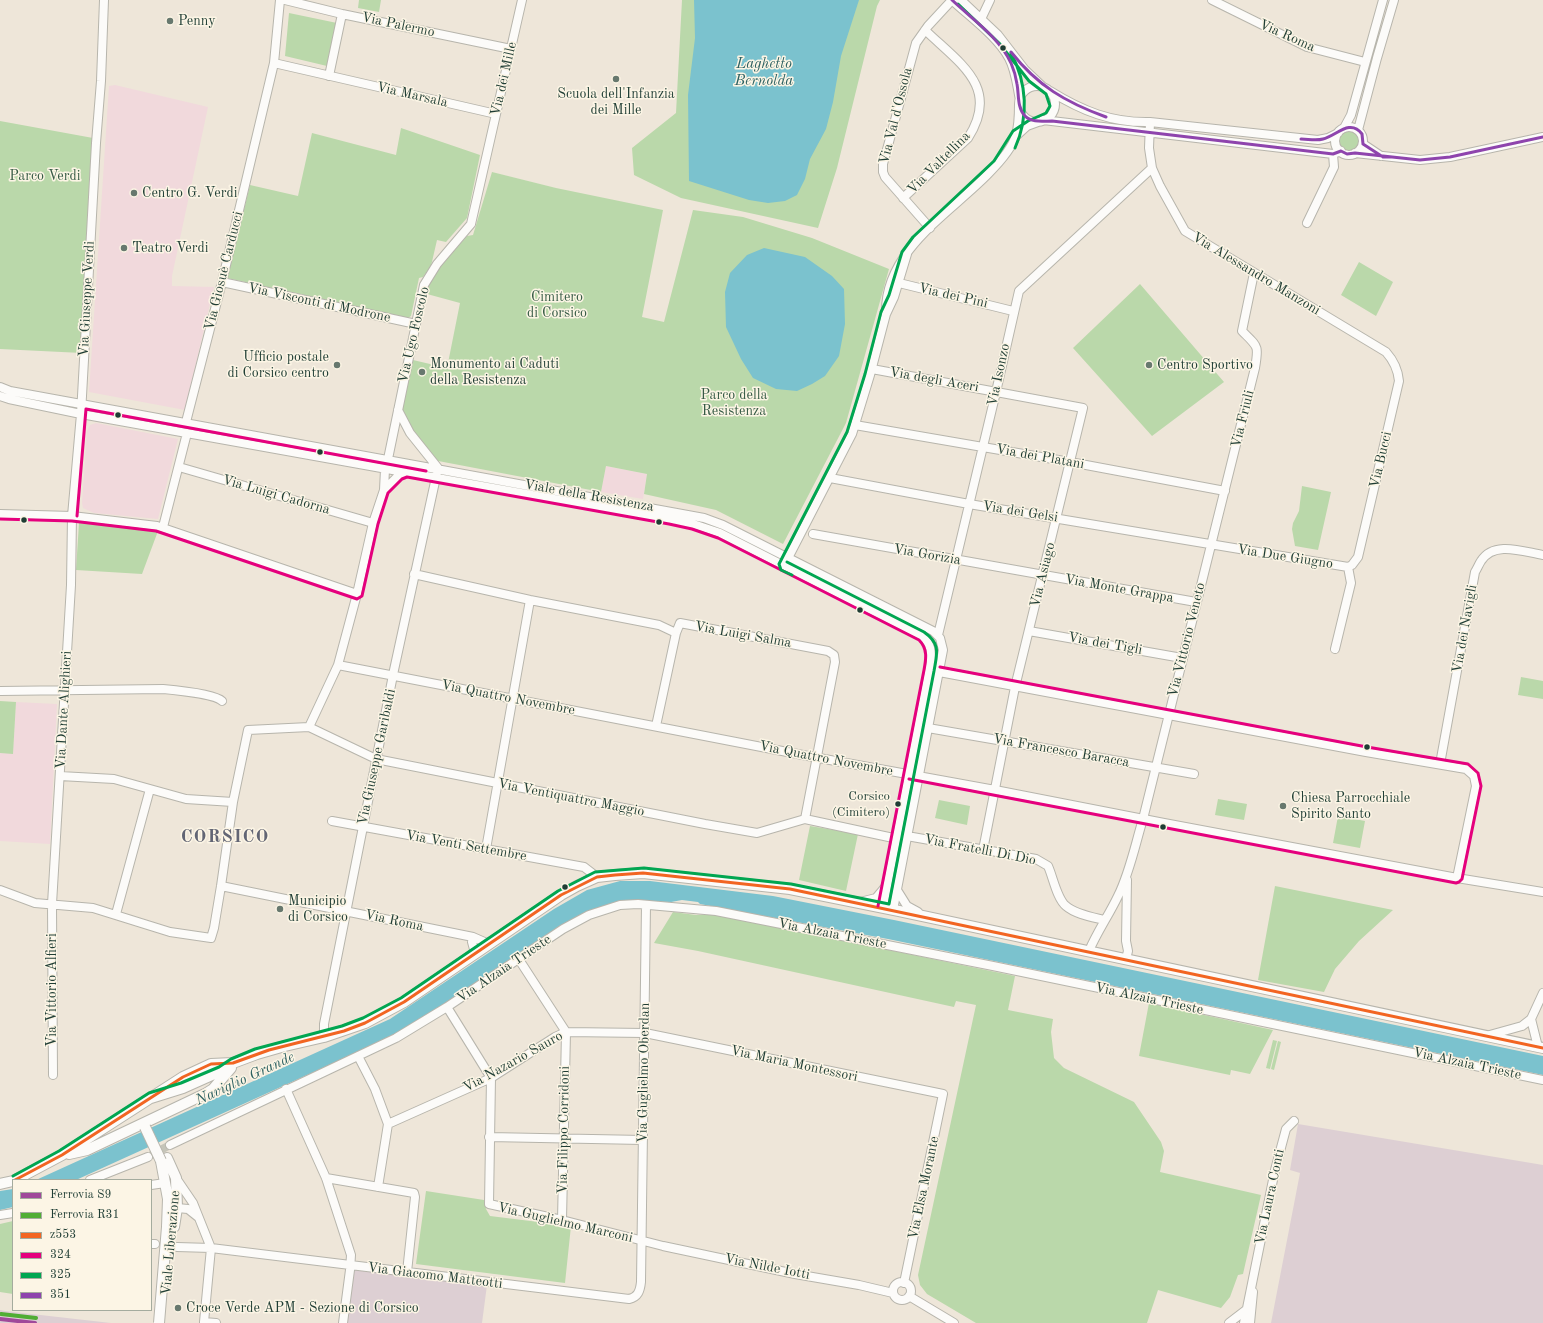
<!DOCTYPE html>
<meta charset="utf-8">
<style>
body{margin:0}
#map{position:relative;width:1543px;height:1323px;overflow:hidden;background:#eee6d9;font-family:"Old Standard TT",serif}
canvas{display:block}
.legend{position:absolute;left:12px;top:1179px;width:140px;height:132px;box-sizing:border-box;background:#fcf5e5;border:1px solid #a4ab9e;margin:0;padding:5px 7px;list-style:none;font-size:12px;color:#1f3d34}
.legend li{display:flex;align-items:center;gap:8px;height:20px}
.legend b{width:20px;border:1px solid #a4ab9e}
</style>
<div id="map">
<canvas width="1543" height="1323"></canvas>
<ul class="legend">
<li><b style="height:5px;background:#a0499a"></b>Ferrovia S9</li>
<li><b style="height:5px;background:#50ad34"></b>Ferrovia R31</li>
<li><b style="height:5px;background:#f26522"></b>z553</li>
<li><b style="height:5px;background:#e5007d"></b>324</li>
<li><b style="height:5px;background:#00a651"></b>325</li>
<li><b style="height:5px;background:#8e44ad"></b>351</li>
</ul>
</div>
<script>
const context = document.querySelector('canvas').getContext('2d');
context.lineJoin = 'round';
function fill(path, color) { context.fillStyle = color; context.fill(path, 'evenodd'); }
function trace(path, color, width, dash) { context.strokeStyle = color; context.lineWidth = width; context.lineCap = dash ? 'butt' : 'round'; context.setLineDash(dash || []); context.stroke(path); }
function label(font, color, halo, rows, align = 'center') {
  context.font = font + ' "Old Standard TT",serif'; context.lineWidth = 3; context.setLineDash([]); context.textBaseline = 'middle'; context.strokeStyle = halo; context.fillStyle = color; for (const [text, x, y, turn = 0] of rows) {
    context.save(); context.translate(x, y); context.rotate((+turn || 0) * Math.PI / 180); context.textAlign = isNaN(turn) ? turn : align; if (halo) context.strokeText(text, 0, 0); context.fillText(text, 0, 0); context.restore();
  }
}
fill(new Path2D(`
 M115,85L208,107L172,276V286L214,287L185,410L89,392L109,86Z
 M96,423L178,439L158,519L94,513L83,508L82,503L87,431L90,425Z
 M606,466L647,474L643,499L601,492Z
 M16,702L57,704L50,844L0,841V753H13Z`), '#f1d9dc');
fill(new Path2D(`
 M1298,1124L1543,1165V1323H1271L1300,1173L1290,1170Z
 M353,1269L487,1285L482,1323H345Z
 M0,1310L5,1311L111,1323H0Z`), '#ddcfd3');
fill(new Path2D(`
 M359,0H381L379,12L358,8Z
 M682,0H880L877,6L837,168L818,228L681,198L634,175L632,148L676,113Z
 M289,13L337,23L327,66L285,56Z
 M0,121L93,138L82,353L0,349Z
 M401,128L480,155L467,218L446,242L437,240L431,266L423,277L419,278L411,316L408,318L227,278L250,185L298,196L312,133L396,155Z
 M1339 141a10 10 0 1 1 20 0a10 10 0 1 1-20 0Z
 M492,172L556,188L663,210L642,317L664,322L693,210L743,217L812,238L889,269L846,423L783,544L716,510L644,494L647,474L606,466L601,492L433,460L411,428L400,406L413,360L447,368L460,303L427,294L430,278L467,236L473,235Z
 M1359,262L1393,282L1376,316L1341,295Z
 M1140,284L1224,382L1152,436L1073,348Z
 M1302,486L1331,492L1318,550L1295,546L1292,529L1293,523L1299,511Z
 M79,523L158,531L142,574L76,570Z
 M1521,677L1543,681V699L1518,695Z
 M0,701L16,702L13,754L0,753Z
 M1218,799L1247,804L1244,820L1215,815Z
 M939,800L970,806L967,825L935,818Z
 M1338,816L1365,821L1360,848L1333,843Z
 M810,826L858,834L846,891L799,880Z
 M1275,886L1393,910L1359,941L1335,969L1324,992L1258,980Z
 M673,912L696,915L715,914L1015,976L1008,1010L1053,1019L1051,1032L1054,1058L1064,1068L1134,1102L1161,1142L1164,1151L1160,1172L1261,1195L1243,1274L1238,1275L1230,1297L1221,1308L1158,1290L1147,1323H976L927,1294L920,1285L918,1275L976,1005L956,1001L954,1007L698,951L654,943Z
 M1149,1003L1273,1030L1250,1074L1231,1070L1230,1075L1139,1056Z
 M1273,1040L1277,1041L1270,1069L1266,1068Z
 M1278,1041L1281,1042L1274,1070L1271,1069Z
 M426,1191L484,1200L486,1209L490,1216L571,1226L565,1283L416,1264Z
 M13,1221V1294L0,1292V1224Z`), '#bad8aa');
fill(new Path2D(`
 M694,0H859L841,56L833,102L826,129L810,159L805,179L797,195L785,201L768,203L749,200L689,181L688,95L695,38Z
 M764,248L805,257L832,276L844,289L845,324L839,356L825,376L812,384L797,391L776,389L753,378L741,359L726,327L725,292L730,273L747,255Z
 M620,881H650L773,896L894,920L1543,1056V1075L888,939L700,904L698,902L682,900L671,902L629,901L590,912L459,995L393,1036L76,1180H36L390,1019L554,909L587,890Z
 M13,1189V1207L0,1210V1191Z`), '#7bc2ce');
trace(new Path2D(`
 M151,1155L170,1145`), '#c5c4b8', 8, [8, 4]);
const minor = new Path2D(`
 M285,0L342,14L511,49
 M952,0C970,17 997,36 1009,58C1016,71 1017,86 1020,100
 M961,0L998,35L1025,70L1043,87
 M1212,0L1307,47L1365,62
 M981,19L990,0
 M274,63L496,114
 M329,76L342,14
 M1019 104a18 18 0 1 1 36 0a18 18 0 1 1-36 0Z
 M1050,91C1082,111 1112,123 1150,122L1318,140L1328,138L1338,133
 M1043,120L1333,154L1341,151
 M1150,122L1149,148L1152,168L1160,186L1185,231L1386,352C1394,361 1398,369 1399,381L1358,557L1352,565L1348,567
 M1335 141a14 14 0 1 1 28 0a14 14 0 1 1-28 0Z
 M1344,128L1351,115L1383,0
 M1358,130L1377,58L1394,0
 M1016,136L1027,126L1038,122
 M1363,144L1381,156
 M1355,153L1420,160L1450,157L1543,137
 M903,198L968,138C1001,87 959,63 925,30
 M1307,223L1334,167L1333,154
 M930,228L885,177L883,172V164L916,43L928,26L952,0
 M222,282L416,324
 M895,282L1013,311
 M886,311C886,250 950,213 988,174C999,163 1012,149 1016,135C1019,125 1019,114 1019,104
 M872,369L1083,408L1015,687L983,850
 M0,387L10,391L704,518L723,525L933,631L940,638L943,650L893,910
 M0,396L9,399L81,414L693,524L720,533L922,636C931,643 931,651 931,661L883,907
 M186,422L222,282L274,63L280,0
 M855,425L1070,462L1225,491
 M179,467L373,523
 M830,478L969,504L1348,567
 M384,490L399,475L406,472
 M0,514L72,516L157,526L357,594
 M163,527L187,433
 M813,534L1196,602
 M786,562L852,434L870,375L886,314L894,297L907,254
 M414,574L530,600L659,625L676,633
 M1029,631L1182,658
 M938,635L996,392L1019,291L1152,168
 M1335,649L1351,583L1348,567
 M338,665L808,756L995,790L1164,823L1457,878L1543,892
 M934,671L1366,752L1466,769L1474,776L1476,786L1457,878
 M0,691L163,689C174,690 215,694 222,701
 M656,726L676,633L680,623L828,651L834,655L835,662L805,819
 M309,727L338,665L357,594L373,523L384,490L385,469L388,459L424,285L437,264L471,224L522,0
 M928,728L1194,774
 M1440,764L1475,572C1477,569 1479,564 1481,561C1494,540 1524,552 1543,555
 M60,776L114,779L186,799L233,802
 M332,821L584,867L597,877
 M486,849L530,600
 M221,886L473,937L489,944
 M0,890L35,903L93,908L170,932L211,938L214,928L221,886L233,802L248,730L309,727L376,759L705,824L757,833L805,819L898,839L907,836L1036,859L1048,866C1053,877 1057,899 1066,906C1075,914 1092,917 1104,920
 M897,890L907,906L918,912
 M860,902L876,898L886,886
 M116,914L150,789
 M473,937L472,942L475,953
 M1089,951C1097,932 1109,915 1118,896C1130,872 1135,845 1143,819L1255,368C1259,345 1258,347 1242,331L1254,273
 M518,958L566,1032L562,1220
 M1126,959L1128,951L1126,941L1127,880
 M447,1007L491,1078L489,1204L562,1220L663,1246L795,1274L859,1285L893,1293
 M1531,1019L1538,1047
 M1486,1036L1522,1026L1531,1019L1543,993
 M324,1037V1024L394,670L438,468L410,433L398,410
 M358,1056L375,1089L388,1124L378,1187
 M53,1075L52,904L71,585L72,516L81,414L96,143L101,81L104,0
 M286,1089L326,1178L351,1255L350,1270L343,1323
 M388,1124L491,1078L555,1037L566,1032L645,1033L943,1094L904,1283
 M489,1137L643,1140
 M170,1145L396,1038L447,1007L563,929L589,915L620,905L638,904L716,911L993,966L1543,1080
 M176,1178L193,1203L211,1248L204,1322L216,1323
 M326,1178L414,1193L415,1197L407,1272
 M90,1180L148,1157
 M151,1185L165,1183
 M177,1208L188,1209L198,1217
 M0,1215L13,1213
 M151,1244H155
 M177,1247L211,1248L629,1299C638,1297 640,1291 641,1282L646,905
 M893 1291a9 9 0 1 1 18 0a9 9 0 1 1-18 0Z
 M909,1296L954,1323
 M1229,1323L1246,1310
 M1244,1323L1275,1170L1286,1129L1294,1121
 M1250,1323L1253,1292`);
const major = new Path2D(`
 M151,1098L183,1088L221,1071L233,1063L257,1054L285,1046L324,1037L365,1023L404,1002L561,895L577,886L597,877L615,875L643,873L790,889L899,911L1543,1048
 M69,1154L87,1150L205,1094L213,1089L231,1068
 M167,1158L176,1178L177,1208L174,1227
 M161,1161L168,1199L167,1227
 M15,1180L62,1155L183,1077L211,1064L233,1063
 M0,1184L13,1181`);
trace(minor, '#b7b5ac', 10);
trace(major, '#b7b5ac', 12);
trace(minor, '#fcfbf9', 8);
trace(major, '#fcfbf9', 10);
const majorBridge = new Path2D(`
 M145,1127L161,1161
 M159,1323L167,1227`);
trace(majorBridge, '#b7b5ac', 12, []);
trace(majorBridge, '#fcfbf9', 10);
trace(new Path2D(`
 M15,1180L62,1155L183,1077L211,1064L233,1063L269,1050L344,1031L365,1023L404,1002L561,895L597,877L615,875L643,873L790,889L1543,1048`), '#f26522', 3);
trace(new Path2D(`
 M77,516L86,409L426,471
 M0,519L72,521L156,531L357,599L362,596L378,524L388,493L402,479L407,477L669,524L692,529L718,538L919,640C928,649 926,659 924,670L878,906
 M909,779L1456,883L1459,882L1462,879L1481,786L1478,773L1468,764L1367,747L940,667`), '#e5007d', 3);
trace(new Path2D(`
 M1011,53C1027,83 1029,117 1015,148
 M792,575L781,570L779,564L847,432L865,374L881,312L889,295L902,252L913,237L994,161L1013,131L1028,121L1046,113L1050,106L1046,94L1029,81L999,43L958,4
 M13,1176L59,1151L149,1093L181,1083L219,1067L231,1059L255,1049L342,1026L363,1018L401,998L558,891L595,872L644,868L791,884L889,904L934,671C937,653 941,644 924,632L787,562`), '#00a651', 3);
trace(new Path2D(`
 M952,0C972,19 999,37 1011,63C1014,70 1016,77 1017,84C1019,94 1017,108 1025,116C1032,123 1043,121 1052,121L1333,154L1341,151L1347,154L1355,153L1420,160L1450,157L1543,137
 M1011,52C1038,86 1065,102 1106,117
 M1301,139C1308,139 1316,141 1323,139C1336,136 1350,118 1362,134L1363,144L1383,157H1389`), '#8e44ad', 3);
trace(new Path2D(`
 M0,1319L35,1323`), '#a0499a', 4);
trace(new Path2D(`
 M1,1314L36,1318`), '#50ad34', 4);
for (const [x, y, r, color] of [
 [170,21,4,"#67786e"],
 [1003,48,3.5,"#1f3d34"],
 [616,79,4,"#67786e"],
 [134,193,4,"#67786e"],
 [124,248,4,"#67786e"],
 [337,365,4,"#67786e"],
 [1149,365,4,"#67786e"],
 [422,372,4,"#67786e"],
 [118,415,3.5,"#1f3d34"],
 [320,452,3.5,"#1f3d34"],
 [24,520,3.5,"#1f3d34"],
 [659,522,3.5,"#1f3d34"],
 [860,610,3.5,"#1f3d34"],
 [1367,747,3.5,"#1f3d34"],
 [898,804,3.5,"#1f3d34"],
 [1283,806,4,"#67786e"],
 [1163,827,3.5,"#1f3d34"],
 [565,887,3.5,"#1f3d34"],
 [280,909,4,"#67786e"],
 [178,1308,4,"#67786e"]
]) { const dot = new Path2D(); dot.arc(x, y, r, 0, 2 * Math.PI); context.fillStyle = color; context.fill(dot); trace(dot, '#fcf5e5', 1.5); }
label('13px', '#1f3d34', '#fcf5e5', [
 ["Corsico",890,797],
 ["(Cimitero)",890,813]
], 'right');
label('14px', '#1f3d34', '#fcf5e5', [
 ["Penny",178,21],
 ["Scuola dell'Infanzia",616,94,"center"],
 ["dei Mille",616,110,"center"],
 ["Centro G. Verdi",142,193],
 ["Teatro Verdi",132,248],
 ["Ufficio postale",329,357,"right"],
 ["di Corsico centro",329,373,"right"],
 ["Monumento ai Caduti",430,364],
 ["della Resistenza",430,380],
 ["Centro Sportivo",1157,365],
 ["Chiesa Parrocchiale",1291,798],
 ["Spirito Santo",1291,814],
 ["Municipio",288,901],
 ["di Corsico",288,917],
 ["Croce Verde APM - Sezione di Corsico",186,1308]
], 'left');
label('14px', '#1f3d34', '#fcf5e5', [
 ["Via Palermo",398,25,12],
 ["Via Roma",1287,36,24],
 ["Via dei Mille",504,79,-77],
 ["Via Marsala",412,95,13],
 ["Via Val d'Ossola",896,116,-76],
 ["Via Valtellina",939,163,-45],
 ["Via Giosuè Carducci",224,271,-76],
 ["Via Alessandro Manzoni",1256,274,31],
 ["Via dei Pini",953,296,13],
 ["Via Giuseppe Verdi",87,299,-87],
 ["Via Visconti di Modrone",319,303,12],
 ["Via Ugo Foscolo",414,335,-77],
 ["Via Isonzo",999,375,-78],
 ["Via degli Aceri",934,380,10],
 ["Via Friuli",1243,419,-76],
 ["Via dei Platani",1040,457,10],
 ["Via Bucci",1381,460,-77],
 ["Via Luigi Cadorna",276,495,16],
 ["Viale della Resistenza",589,496,10],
 ["Via dei Gelsi",1020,512,9],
 ["Via Gorizia",927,555,10],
 ["Via Due Giugno",1285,557,9],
 ["Via Asiago",1043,575,-76],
 ["Via Monte Grappa",1119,589,10],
 ["Via dei Navigli",1465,629,-80],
 ["Via Luigi Salma",743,635,10],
 ["Via Vittorio Veneto",1187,640,-76],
 ["Via dei Tigli",1105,644,10],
 ["Via Quattro Novembre",508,698,11],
 ["Via Dante Alighieri",64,710,-87],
 ["Via Francesco Baracca",1061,751,10],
 ["Via Giuseppe Garibaldi",377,757,-78],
 ["Via Quattro Novembre",826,759,11],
 ["Via Ventiquattro Maggio",571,798,11],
 ["Via Venti Settembre",466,846,10],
 ["Via Fratelli Di Dio",980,850,11],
 ["Via Roma",394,921,12],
 ["Via Alzaia Trieste",832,934,11],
 ["Via Alzaia Trieste",504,969,-34],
 ["Via Vittorio Alfieri",52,990,-90],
 ["Via Alzaia Trieste",1149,999,12],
 ["Via Nazario Sauro",513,1062,-29],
 ["Via Maria Montessori",794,1064,12],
 ["Via Alzaia Trieste",1467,1064,12],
 ["Via Guglielmo Oberdan",644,1073,-89],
 ["Via Filippo Corridoni",564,1130,-89],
 ["Via Elsa Morante",924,1188,-78],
 ["Via Laura Conti",1270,1197,-78],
 ["Via Guglielmo Marconi",565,1223,13],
 ["Viale Liberazione",171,1243,-85],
 ["Via Nilde Iotti",767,1267,11],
 ["Via Giacomo Matteotti",435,1276,7]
]);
label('14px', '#355a44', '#fcf5e5', [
 ["Parco Verdi",45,176],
 ["Cimitero",557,297],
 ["di Corsico",557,313],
 ["Parco della",734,395],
 ["Resistenza",734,411]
]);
label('italic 15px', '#2c6061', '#fcf5e5', [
 ["Laghetto",764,64],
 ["Bernolda",764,81],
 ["Naviglio Grande",245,1079,-25]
]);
context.letterSpacing = '1px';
label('bold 18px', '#626574', '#fcf5e5', [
 ["CORSICO",225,837]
]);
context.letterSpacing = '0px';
</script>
